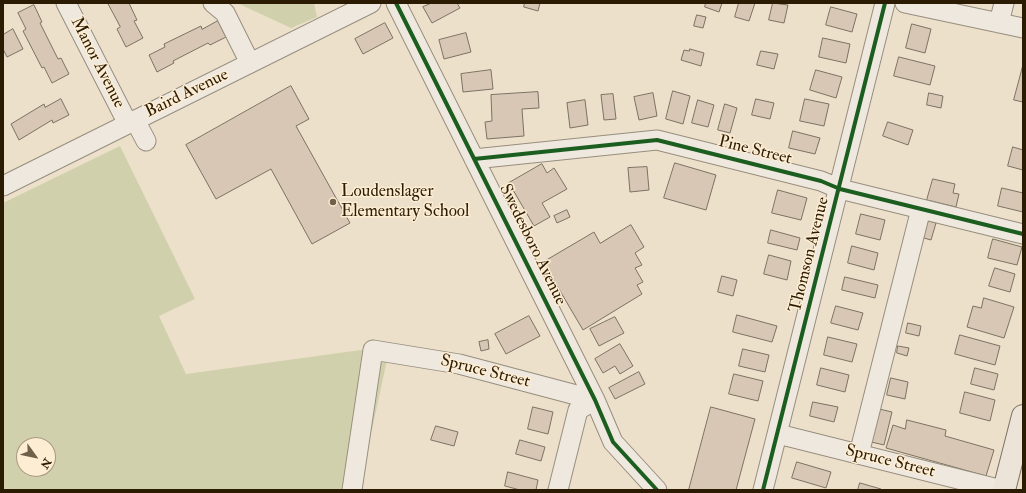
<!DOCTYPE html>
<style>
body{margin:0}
#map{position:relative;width:1026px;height:493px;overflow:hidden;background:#ede0ca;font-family:"IM FELL Double Pica",serif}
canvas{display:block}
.frame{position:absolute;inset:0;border:4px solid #2b1b03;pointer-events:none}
.north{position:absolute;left:16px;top:437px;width:40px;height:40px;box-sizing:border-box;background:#fdedd3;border:1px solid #a99980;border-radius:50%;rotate:123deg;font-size:11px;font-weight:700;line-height:16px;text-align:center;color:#2b1b03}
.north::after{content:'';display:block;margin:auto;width:14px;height:18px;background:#6f6049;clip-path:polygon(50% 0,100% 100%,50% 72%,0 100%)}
</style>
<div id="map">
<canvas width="1026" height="493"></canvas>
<div class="frame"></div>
<div class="north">N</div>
</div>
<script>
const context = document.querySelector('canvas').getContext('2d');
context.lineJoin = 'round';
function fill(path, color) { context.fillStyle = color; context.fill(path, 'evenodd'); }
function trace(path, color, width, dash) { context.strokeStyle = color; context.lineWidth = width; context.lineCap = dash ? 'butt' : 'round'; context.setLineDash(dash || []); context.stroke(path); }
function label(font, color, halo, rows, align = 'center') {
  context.font = font + ' "IM FELL Double Pica",serif'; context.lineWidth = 3; context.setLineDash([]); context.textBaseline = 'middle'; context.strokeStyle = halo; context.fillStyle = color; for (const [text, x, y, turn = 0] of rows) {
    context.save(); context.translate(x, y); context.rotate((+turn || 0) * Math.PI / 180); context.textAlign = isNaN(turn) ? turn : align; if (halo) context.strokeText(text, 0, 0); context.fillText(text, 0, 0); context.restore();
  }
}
fill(new Path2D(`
 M237,3H314L317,17L291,28Z
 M120,146L195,299L159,316L186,374L390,346L359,490H3V203ZM24,445H48V469H24Z`), '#d0d1ac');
const building = new Path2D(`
 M108,3H129L137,20L134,21L143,38L126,47L117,29L120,27Z
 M432,3H457L460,8L432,23L423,7Z
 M525,3H540L538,11L524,7Z
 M706,3H722L719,12L705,7Z
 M739,3H755L749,21L735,17Z
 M773,3L788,5L784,23L769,20Z
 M34,5L42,22L40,23L58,59L61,58L69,74L52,83L44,67L42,68L23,31L26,29L18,13Z
 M831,7L857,14L852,32L826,25Z
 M697,15L706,17L703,28L694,26Z
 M218,21L226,37L210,45L208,43L173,61L174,63L157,72L149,55L165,47L164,44L201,26L202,29Z
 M385,23L393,38L363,54L355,39Z
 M912,24L931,29L925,53L906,48Z
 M13,29L23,49L7,57L3,49V35Z
 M466,33L471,52L444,59L439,40Z
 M823,38L850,44L846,63L819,57Z
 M690,49L704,53L701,66L681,60L684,50L689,51Z
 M761,51L778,54L774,69L757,65Z
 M899,57L935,66L930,85L894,76Z
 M1023,65V102L1014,100Z
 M491,70L493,89L463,92L461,74Z
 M816,70L842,77L836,98L810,90Z
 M291,86L309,119L296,126L350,223L312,244L271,169L216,199L186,145Z
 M673,91L690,96L683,124L666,119Z
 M538,92L539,108L522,109L524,136L487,139L485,122L492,121L491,95Z
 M653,93L657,116L639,120L634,97Z
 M929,93L943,96L941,108L927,105Z
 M613,94L616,119L604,120L601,95Z
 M61,99L69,115L53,123L52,120L19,140L11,124L44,104L45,107Z
 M756,99L774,103L770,119L752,115Z
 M805,99L829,104L824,126L800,121Z
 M585,100L588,125L570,128L567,103Z
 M698,100L714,105L708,127L692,123Z
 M725,104L737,108L730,133L718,130Z
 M888,122L913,130L908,145L883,136Z
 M793,131L820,138L815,154L789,148Z
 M1013,147L1023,150V170L1008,166Z
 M675,163L716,175L706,210L664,198Z
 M542,164L547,173L554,168L567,189L542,203L550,217L534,226L509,183Z
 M647,167L649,190L630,192L628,168Z
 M933,179L955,184L953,193L959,194L956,207L927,200Z
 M1002,188L1023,193V212L998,206Z
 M778,190L807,198L801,220L772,213Z
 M567,210L570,217L557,223L554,216Z
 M861,214L885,220L880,240L856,234Z
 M922,219L936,223L931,240L917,236Z
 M631,225L644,247L635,253L642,265L635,268L643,282L637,285L642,294L583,330L543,262L594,232L600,243Z
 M771,230L800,238L797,250L768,243Z
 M993,239L1022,247L1017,265L988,258Z
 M852,246L878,253L874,270L848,263Z
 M769,255L791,261L787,280L764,274Z
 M995,268L1015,274L1010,292L989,286Z
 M722,276L737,280L733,296L718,292Z
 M845,277L878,285L875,298L842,290Z
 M984,298L1014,307L1004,338L967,327L973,306L981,308Z
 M836,306L863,313L858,330L831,323Z
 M737,315L777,326L772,342L733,332Z
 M529,316L540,336L506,354L495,334Z
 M615,317L624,333L599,346L590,329Z
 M908,323L921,326L919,336L906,333Z
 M960,335L1000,346L995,365L955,354Z
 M828,337L857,344L852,362L824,355Z
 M488,340L489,349L481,351L479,342Z
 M620,344L633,366L620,374L615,366L603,373L595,359Z
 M898,346L909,348L907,356L897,353Z
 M743,349L769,355L765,372L739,366Z
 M821,368L849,375L845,392L817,385Z
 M975,368L998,374L994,390L971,384Z
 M639,372L645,384L615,399L609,388Z
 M734,374L763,381L758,401L729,394Z
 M891,378L908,382L905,399L887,395Z
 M965,392L995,400L990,421L960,413Z
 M813,402L838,407L834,422L810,416Z
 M533,407L553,412L548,434L528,429Z
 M711,407L755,419L736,490H689Z
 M875,408L892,412L884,445L867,441Z
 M907,420L946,430L945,436L994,450L986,476L886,448L893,425L905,429Z
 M436,426L458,432L454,446L431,440Z
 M520,440L545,447L541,461L516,454Z
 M797,462L831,472L826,488L792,478Z
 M508,472L538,480L536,490H520L505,486Z
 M860,483L881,489V490H858Z`);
fill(building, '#d7c7b4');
trace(building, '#7b7264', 1);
const minor = new Path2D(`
 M66,3L128,124
 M213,3L225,13L250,63
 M396,3L595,400L613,442L657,490
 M905,3L1023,28
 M999,23L1004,3
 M135,120L146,141
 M474,159L657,140L821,181L840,189L1023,234
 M3,186L371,3
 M778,434L1002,490
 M859,454L921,209
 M352,490L373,350L459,364L595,400
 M558,490L578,410L595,400
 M763,490L885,3`);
const major = new Path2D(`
 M1004,490L1023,416`);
trace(minor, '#978e7e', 21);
trace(major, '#7b7264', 24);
trace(minor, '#efe8de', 19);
trace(major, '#ece4d8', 22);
trace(new Path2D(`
 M396,3L595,400L613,442L657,490
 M474,159L657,140L821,181L840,189L1023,234
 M763,490L885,3`), '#1b5e20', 4);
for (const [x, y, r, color] of [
 [333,202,4,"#6f6049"]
]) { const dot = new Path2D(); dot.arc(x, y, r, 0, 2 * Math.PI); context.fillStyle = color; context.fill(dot); trace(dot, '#fdedd3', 1.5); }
label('17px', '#2b1b03', '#fdedd3', [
 ["Manor Avenue",97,63,63],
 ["Baird Avenue",187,94,-26],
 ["Pine Street",755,151,14],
 ["Swedesboro Avenue",532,245,64],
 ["Thomson Avenue",810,255,-76],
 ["Spruce Street",485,372,14],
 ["Spruce Street",890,462,14]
]);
label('17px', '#2b1b03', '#fdedd3', [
 ["Loudenslager",341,192],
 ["Elementary School",341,212]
], 'left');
</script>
